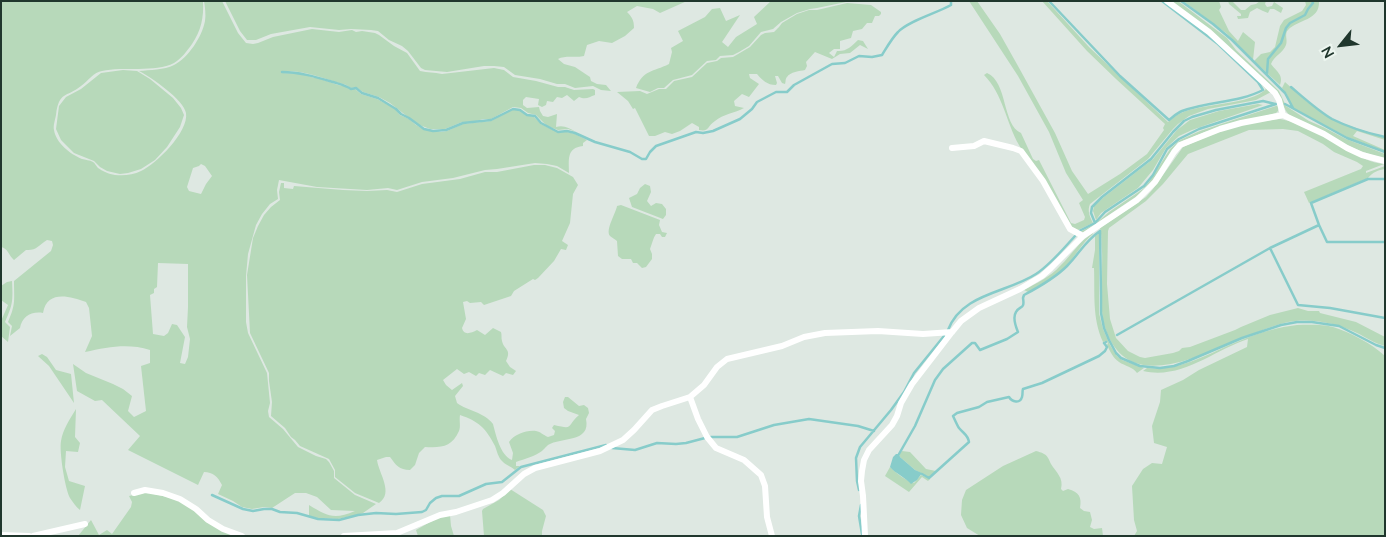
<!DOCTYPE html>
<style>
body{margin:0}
#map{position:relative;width:1386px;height:537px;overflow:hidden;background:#dee8e2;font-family:Lato,sans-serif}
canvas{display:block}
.frame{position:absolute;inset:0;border:2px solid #20372d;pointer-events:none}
.north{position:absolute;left:1316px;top:20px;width:50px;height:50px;-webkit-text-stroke:4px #edf6f0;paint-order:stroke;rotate:241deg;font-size:14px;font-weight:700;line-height:20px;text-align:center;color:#20372d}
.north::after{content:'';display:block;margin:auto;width:18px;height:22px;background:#20372d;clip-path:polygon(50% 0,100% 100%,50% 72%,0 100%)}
</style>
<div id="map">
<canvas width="1386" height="537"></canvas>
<div class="frame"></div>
<div class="north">N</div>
</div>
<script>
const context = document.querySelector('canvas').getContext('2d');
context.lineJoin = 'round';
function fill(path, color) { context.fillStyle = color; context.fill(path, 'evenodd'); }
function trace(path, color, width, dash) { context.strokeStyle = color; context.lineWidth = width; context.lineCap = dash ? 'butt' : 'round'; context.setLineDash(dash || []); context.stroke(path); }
fill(new Path2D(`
 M1,1H203C204,17 201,31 192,44C187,51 181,59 174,63C155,73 123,66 102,71C94,72 88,81 81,86C66,98 59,91 56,115C55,120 53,126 54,130C56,143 70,154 82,159C85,160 90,160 93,162C95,163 96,166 98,168C102,171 109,174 115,175C124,176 133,175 141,171C156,164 189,132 186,113C184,100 151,77 139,71C150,70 164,70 174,65C188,58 202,37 205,21C206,15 205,7 204,1H222L238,33L246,43L253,44L258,43L273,37L312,29L339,32L352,30L356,32L362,31L375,33L379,35L394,46L407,53L420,71C428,73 434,72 442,74L494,68L504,70L513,77L536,81L558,87H565L574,90L593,89L595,90V95C589,97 586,100 579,97L574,101L567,95L562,98L557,97L553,102L547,101L546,105L542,107L538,105L539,99L526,97L523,100V105L527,108L539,107L540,111L543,116L548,117L557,114L556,127C564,125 569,128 576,132L568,129L558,130L547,126L536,115L528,113L521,108L513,107L491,119H483L473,122H462L445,129H430L417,124L390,103L379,97L363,92L356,87L351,88C346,84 342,84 336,82C320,77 298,69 281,72L283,73L303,74L314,78H318L338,85L344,86L350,89H355L361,94L377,99L390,106L395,109L400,115L409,119L416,125L423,129L441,132L447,131L463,124L491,121L513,109L520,110L526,115L534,117L541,124L557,132H567L575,134L587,140L583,143V146C566,148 569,160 569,173L557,166L547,164L535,163L497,169L485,170L453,178L422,182L397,190L388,188L367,190L317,187L279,180L277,190L278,199L270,204L262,214L256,225L248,254L246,276V322L248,333L267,373L270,403L268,411L269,417L283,429L298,447L316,456L326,459L329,462L334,471V478L355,495L376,504L363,513H364L338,519L318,518L309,516V505C327,516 334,520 355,511L331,510L317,497L306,493H295L272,508L264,507L252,509L242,507L233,501L218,494L222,485C218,477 213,472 204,472L198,485L128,450L140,436L102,400L95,401L77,391L73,364L86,373L113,384L123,389L132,396L128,411L134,417L146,411L141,366L150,363V350C128,343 108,347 85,352L92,336L89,308L86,302C69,296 47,290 43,313C31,311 22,317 20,328L10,336L12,326L8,322C16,304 14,300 14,281L51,251L53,245L52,241L47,240C39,245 36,251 26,250L14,260C9,256 8,248 1,247ZM201,164L205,166L212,176L206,184L201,194L189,191L187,187L193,168L199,166ZM158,263L188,264V307L187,327L190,339L188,357L185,364L180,363L185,337L177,325L172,324L168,333L164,336L153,334L150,295L154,293V289L157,287Z
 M225,1H687L660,13L653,9L637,6L627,12C632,17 634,20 634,28L625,36L612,43L599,41L587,45L584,56C575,58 565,55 558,59L564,64L575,67L590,77L591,81L597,84L606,85L611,91L601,90L593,86L575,88L565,84H557L540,79L515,75L504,67L494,66H484L447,72L425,70L421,68L408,51L402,46L389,40L378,31L371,30L351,29L339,30L310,27L271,34L256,40H247L240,31Z
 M771,1L846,2L817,8L810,9L797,13L781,22L773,29L761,32L749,46L739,52L733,55L720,56L716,60L707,61L692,75L673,80L664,88H658L650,92L636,88C643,70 653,72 669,64L672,52L671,48L683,41L678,31L705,17L712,9L720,8L726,21L740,15L722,42L728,47L736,37L757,24L754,17Z
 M969,1H977L1000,34L1018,66L1055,133L1072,171L1088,194L1120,174L1147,154L1164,130L1163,128L1165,124L1116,79L1087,51L1042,1H1047L1089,47L1168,122C1172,119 1176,115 1181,113C1203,103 1251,105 1266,89L1204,32L1163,1H1166L1207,33L1271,92L1256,100L1208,109L1189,116L1178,124L1173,129L1148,159L1090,204C1087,211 1090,217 1093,223L1078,230L1071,227C1054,200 1034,173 1019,145C1006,122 1003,94 984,75L987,73C1008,82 1002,125 1021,133L1033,159L1036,161L1039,160L1071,223L1075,224L1084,220L1085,217L1079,203L1083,200L1066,173L1049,132L1018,76Z
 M1170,1H1178L1227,38L1236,50L1279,91L1286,106L1309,121L1323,127L1346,139L1385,154V159C1351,150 1321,132 1290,116L1286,111L1279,97Z
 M1183,1H1219L1221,7L1219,10L1229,31L1238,41L1243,32L1255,42L1253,60L1226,33Z
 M1228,1L1233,2L1241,10H1245L1251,5L1256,4L1260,1H1266L1265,4L1267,7L1272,6L1274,2L1283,8L1281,13L1274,9H1270L1268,13L1263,11L1257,8L1250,12L1248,18L1238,19L1237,16H1241V14L1229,4Z
 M1305,1H1319C1320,21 1298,19 1288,30C1284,34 1288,40 1286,45C1283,53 1274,56 1271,64C1276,71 1284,75 1280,85L1254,61L1261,54L1270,52L1275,47L1280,26L1284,20L1302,11L1306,5Z
 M847,3L871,5L881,12V14L879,16H875L872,23H867L862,29L853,31L851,38L840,41V49H834L829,53L834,57L837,51C846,52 852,46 858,40L863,41L868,49L860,45L850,53L840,54L832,59L815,52L806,62L807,66L805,70C800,71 790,72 787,77C785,79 786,82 785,84L782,83L778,76H775L777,83L776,85C767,85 762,80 757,74H749L750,78L759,84L749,97L742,94L734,101L735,106L744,108C735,113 723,114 715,121C707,126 710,132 699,130V127L692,123L680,131L672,134L665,132L655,136H649L635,108L633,109L628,101L617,92L640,91L647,94L659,89H666L674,81L692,77L707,63L717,61L721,58L733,57L750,47L761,35L765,33L774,32L779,27L782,23L797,14L809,10H817Z
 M123,70L137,71L150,79L173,98L181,108L184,115L180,127L167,147L155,160L141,169L128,173L120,174L107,171L100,167L94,161L74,153L61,140L56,129L59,106L66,97L81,89L101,73Z
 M1285,82L1306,101L1333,120L1385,138V140L1357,131L1353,136L1385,150V151L1347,137L1293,108L1286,93L1282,88Z
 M1258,104L1263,105L1192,130L1179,136L1166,148L1153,170L1138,188L1101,213L1096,220L1093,211L1094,206L1104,197L1153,159L1177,130L1190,120L1219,111Z
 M1279,105L1278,111L1276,113L1205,132L1183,141L1143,192L1082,233L1080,232L1095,224L1109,212L1143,189L1149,182L1170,149L1180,140L1200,131Z
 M1280,119C1304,123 1326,138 1348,150C1360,156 1370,163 1384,164L1366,171V173L1385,166V169C1378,170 1373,172 1368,178L1309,203L1304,192L1361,169L1363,166L1357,162L1334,152L1323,144L1298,131L1283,129L1249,130L1188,154L1163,184L1146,201L1109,228L1108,231L1107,284L1110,319L1116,338L1128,351L1140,357L1145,358L1173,353L1179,351L1182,348L1190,347L1235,330L1241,327L1270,315L1298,308L1308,311H1319L1320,313L1356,322L1385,337V346C1374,343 1367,338 1357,333C1338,324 1316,319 1295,321C1242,326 1135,413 1106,330C1098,309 1103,274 1102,251C1101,243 1102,235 1100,228L1146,197L1153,189L1183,147L1219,131L1255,122Z
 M534,165H545L557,168L573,177L578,185L573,194L570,223L562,241L568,245L566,250L561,249L554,261L538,278L535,280L533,279L514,291L511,296L484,305L481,302L470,303L467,301L463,302L466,319L462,328C464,336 471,333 477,330L485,335L493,328L501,332C502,335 501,338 502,341C504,350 512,349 506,361L510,367L516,371L513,375L506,373L503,376L490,370L485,375L479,373L476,376L469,372L464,374L457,369L443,380L446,385L452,390L462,383L463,386L455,396L457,403C468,411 484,412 493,424C496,435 500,455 512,460L513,453L509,442C515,434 526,430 536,431C541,432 543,435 548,437L554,435L555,431L552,428L554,425C575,430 566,426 579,415L568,411L564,408L563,402L565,397H568L579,406L584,405L588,408L589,413L586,419C591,443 561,437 548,445C547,446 543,450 542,451C535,456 525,459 516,462V466H520L515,470C511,466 505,465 502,461C498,457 497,451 495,446C486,428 478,421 460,415C459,420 461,427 459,431C452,447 441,448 425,447L419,453L415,465L410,470C399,470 396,465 390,457H386L377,460C379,474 394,493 379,503L355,493L335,477V470L329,459L300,446L295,440L291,437L285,428L271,416L272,402L269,381V373L250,333L247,275L253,238L258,226L264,215L271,207L280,200L279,192L281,183H284V188L293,189L294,186L343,190L367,191L387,190L397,192L422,184L460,179L485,172H497Z
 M645,184L650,186L651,192L647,201L651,206L656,203L662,204L666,209V215L663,219L632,207L629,198L637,194L640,188Z
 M621,205L660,220L659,225L662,232L667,233L665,237H662L660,234H656C653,238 652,244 650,249L652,254V259L646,267L642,268L637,263H633L631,259H622L618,256L617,241C615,239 612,238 610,236C605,230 616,213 617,206Z
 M1093,233V234C1082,243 1076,255 1067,265C1056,276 1042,284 1028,292L1024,290C1037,283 1050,277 1060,266C1072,255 1079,241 1093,233Z
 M1099,233V313L1103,329L1110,345L1117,356L1122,360L1144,368L1137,373C1133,367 1125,366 1119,362C1113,358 1110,351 1107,345L1108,343L1106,341L1103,342C1092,318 1095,294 1094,268H1092L1095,250V236Z
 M12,281C13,301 13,304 5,322L10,327L8,342L1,336V321L8,305L1,300V286L7,282Z
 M1297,325C1308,325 1321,324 1333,327C1350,332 1372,344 1385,356V536H1134L1137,531L1134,520L1132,486L1143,469L1152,463L1162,464L1167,447L1154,443L1152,426L1160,402L1161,390L1183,380L1199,370L1247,347L1248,339C1214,350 1182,380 1143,371L1147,368C1182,372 1212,351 1244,339C1261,332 1279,327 1297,325Z
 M42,354L47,357L56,370L71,374L74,403L49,366L38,356Z
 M76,409L75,437L80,443L78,452L66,451L65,467L69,481L85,486L80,510C76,507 73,502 70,498C65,489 59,451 61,441C63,429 70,419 76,409Z
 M902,451L910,452L926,469L936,471L929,477L915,470L900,457L899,455Z
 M1036,451C1039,452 1041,452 1044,454C1048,456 1049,460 1051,464C1056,472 1064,478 1061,489L1063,491L1068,489C1079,492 1082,497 1080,508L1084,511L1090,512L1092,520L1090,527L1094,529L1102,528L1103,536H980L967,528L961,515L962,500L966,490L1003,466Z
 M890,467C897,474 905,480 914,483L921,475L930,479L928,481L922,477L909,492L885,476Z
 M510,489L543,510L546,516L542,531V536H484L482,511L483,509L499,500Z
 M146,492L179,500L237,536H78L91,520L99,535L107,530L112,534L131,507L132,502L129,496Z
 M450,515L451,526L454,536H418L416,530L437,518Z`), '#b7d9ba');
fill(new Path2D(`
 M896,454H899L900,457L915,470L922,473L917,480L911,484C905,477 896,474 890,467L893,457Z`), '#87ccca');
trace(new Path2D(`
 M1049,1L1120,76L1169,120C1173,117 1177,113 1182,111C1209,101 1238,103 1263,90L1258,82L1218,44L1162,1
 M1181,1L1213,24L1232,40L1285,93L1293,108
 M282,72C300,72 316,77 333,82C339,84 345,85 351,89L356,88L362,93L378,98L396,109L401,114L409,118L424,129L433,131L446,130L463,123L491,120L513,109L520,110L527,115L535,116L541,123L558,132L567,131L575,133L595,142L630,152L642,159H646L650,152L656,146L696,132L703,133L713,131L740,119L752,109L757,102L776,92H787L794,85L832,64L845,63L859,56L872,57L882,55C887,47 892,38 898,32C908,21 937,13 951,5V1
 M1267,73L1268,59L1281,43L1286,28L1290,23L1305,15L1308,9L1313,3L1312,1
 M1291,87C1304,98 1317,110 1332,119C1348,127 1367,133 1385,137
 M1285,104L1347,138L1385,152
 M1095,223L1091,213L1092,207L1102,197L1151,159L1173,132L1184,121L1192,117L1216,110L1263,101L1275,104
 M1319,225L1311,203L1368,179H1385
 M1079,231L1095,223L1105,212L1144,186L1153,175L1167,149L1179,139L1199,129L1276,104
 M1100,231L1101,296V313L1104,328L1109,340L1116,353L1121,358L1140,366L1160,368L1174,366L1188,361L1242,338L1281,325L1297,322H1312L1339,326L1376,345L1385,348
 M1270,248L1298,305L1330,308L1385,318
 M948,330C962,293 1007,293 1036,274C1051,264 1063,249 1075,236
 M1117,335L1270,248L1319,225L1327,242H1385
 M711,437H737L774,425L809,419L858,426L874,431
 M612,448L635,450L657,443L676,444L686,443L705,438
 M899,454L915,426L935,380L943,369L972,343H975L980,350L1007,339L1018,332C1016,327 1012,318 1016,312C1020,305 1025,310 1023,298L1024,295C1039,287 1055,278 1067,266C1080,253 1084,242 1100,231
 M922,474L929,478L969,442C968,435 964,434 959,428C957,425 955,420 953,416L957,413L979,407L987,402L1009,397C1012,402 1020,404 1022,397C1023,394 1022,392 1023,389L1042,383L1099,356L1105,351L1107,347L1104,343L1106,342
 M859,490L857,481L856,458L860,447L891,410L904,392L914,373L944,336
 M212,495L243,509L253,511L264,509H272L280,512L297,513L318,519L339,520L358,515L376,513L396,514L422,512L426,510L430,503L436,498L442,496H459L486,484L502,482L521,467L606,445
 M861,505L859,516L862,534`), '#87ccca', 2.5);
trace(new Path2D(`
 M1167,1L1209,32L1275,93L1279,100L1283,115
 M952,148L974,146L984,141L1013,148L1021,151L1043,181L1070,229L1083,236
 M690,397L698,419L707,437L716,448L744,460L761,475L765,486L767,517L772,536
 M134,493L145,490L163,493L180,499L196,509L208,520L223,529L242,536
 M1,535L29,536
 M33,536L85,524
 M344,536L397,533L440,515L456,512L492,500L503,493L524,474L535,468L600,451L623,440L634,430L652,410L662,406L690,397L704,385L717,367L727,359L782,346L804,337L825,333L878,331L923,334L952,332
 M865,536L863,496L861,481L862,471L864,460L869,450L892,425L897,416L901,403L912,384L952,332L961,321L979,308L1020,289L1042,276L1051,268L1083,236L1137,200L1155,182L1174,152L1180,145L1220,129L1241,123L1283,115L1324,134L1347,148L1362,155L1385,161`), '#fff', 6);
</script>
